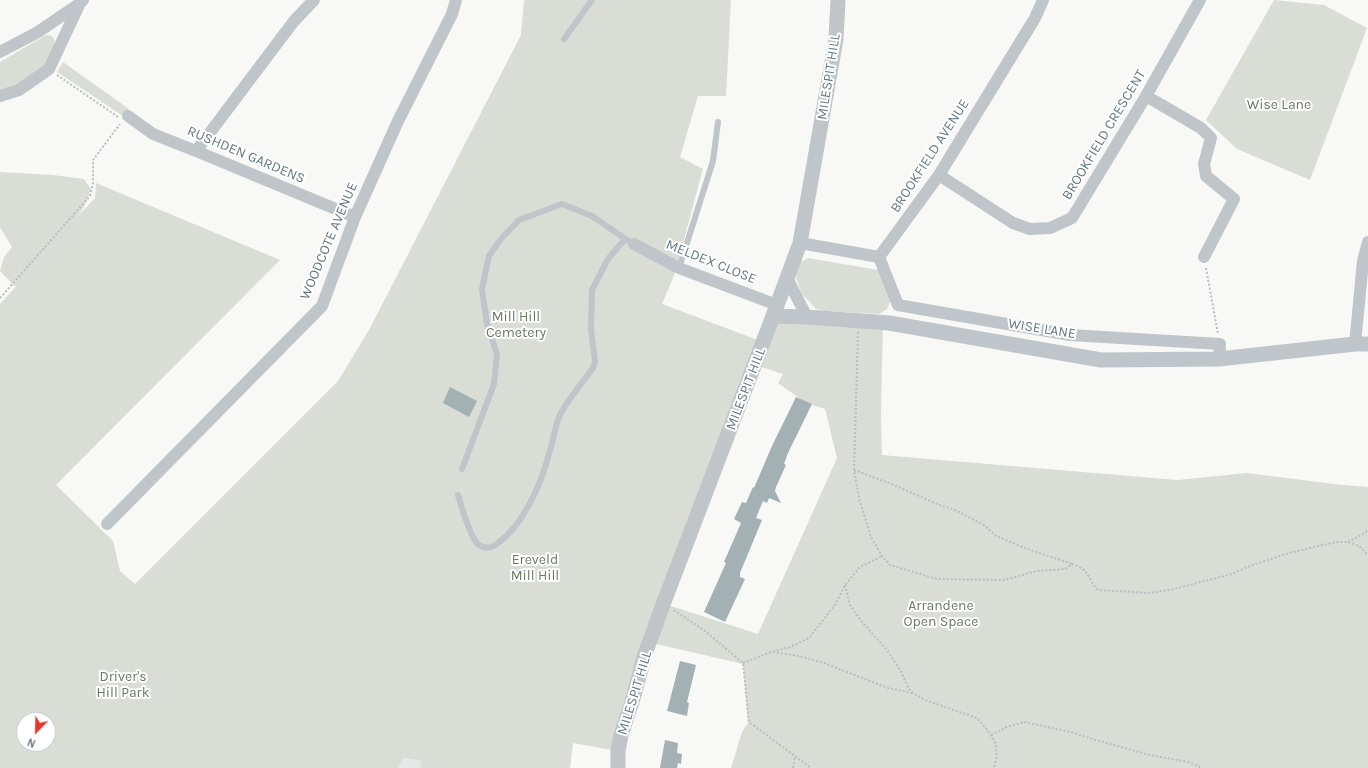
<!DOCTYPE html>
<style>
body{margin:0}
#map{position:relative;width:1368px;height:768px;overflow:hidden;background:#f8f8f6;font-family:Karla,sans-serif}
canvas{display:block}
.north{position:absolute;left:16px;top:712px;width:40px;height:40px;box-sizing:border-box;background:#fff;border:1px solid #c1c9cd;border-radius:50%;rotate:203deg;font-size:11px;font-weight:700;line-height:16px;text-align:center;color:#637981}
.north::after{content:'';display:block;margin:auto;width:14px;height:18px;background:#e3372b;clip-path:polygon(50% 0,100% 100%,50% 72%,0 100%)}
</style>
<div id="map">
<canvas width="1368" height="768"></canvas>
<div class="north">N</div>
</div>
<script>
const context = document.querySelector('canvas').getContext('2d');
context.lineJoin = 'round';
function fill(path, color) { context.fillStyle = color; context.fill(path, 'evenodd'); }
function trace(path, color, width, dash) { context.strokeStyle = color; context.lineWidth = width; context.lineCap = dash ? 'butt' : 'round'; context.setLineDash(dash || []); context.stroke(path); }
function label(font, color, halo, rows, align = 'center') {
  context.font = font + ' Karla,sans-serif'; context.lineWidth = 4; context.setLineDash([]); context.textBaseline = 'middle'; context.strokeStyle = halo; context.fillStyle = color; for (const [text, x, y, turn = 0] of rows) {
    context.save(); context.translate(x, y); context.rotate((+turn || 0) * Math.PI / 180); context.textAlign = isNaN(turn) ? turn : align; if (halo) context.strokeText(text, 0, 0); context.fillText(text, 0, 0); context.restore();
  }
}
fill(new Path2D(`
 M368,751L421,761L461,768H368Z`), '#e6e8e7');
fill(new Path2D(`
 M524,0H731L726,96H698L680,157L703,169L675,273L662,304L763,342L773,316L806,317L883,322L881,415L882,455L1177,480L1247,473L1342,485L1368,487V768H731L742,732L748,723L743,664L652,643L665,604L758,634L837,458L825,409L806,403L778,383L783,374L755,365L664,602L645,654L632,702L621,735L618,751L573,743L570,768H421V761L403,758L398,768H0V304L17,285L14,286L0,271L4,257L12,247L0,227V172L53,175L84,179L91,189L85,205L78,216L95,198L96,183L280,260L56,485L113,541L120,571L135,584L338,381L369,330L521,35ZM24,720H48V744H24Z
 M1274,0L1324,5L1367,28L1310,180L1237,149L1206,120Z
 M48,35C63,36 48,62 43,67C39,71 34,76 29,80C21,85 9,88 0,91V62L44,36Z
 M63,62L129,109L123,116L57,72Z
 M808,258L878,270L889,284L890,302L887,309L879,314L825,311L816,309L802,294L796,278L797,264Z`), '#d9ddd5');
fill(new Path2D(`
 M450,387L477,401L469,417L443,403Z
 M796,397L812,404L788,453L784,464L786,465L776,487L775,491L781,503L769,498L767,503L763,501L756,518L762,520L740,573V577L745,579L725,622L704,612L726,563L724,562L741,523L734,519L742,502L746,503L753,487L754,488L772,446Z
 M680,661L696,665L687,702L689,703L687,716L667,711Z
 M665,740L678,743L677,753L682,754L681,764L678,763L677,768H660Z`), '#a3b0b4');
trace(new Path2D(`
 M57,75L118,117
 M1206,268L1218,334
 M0,298L90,196L93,183V160L120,124
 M858,332L854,470L859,498L871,537L882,556L890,565L937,579L1004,580L1037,571L1065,569L1072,564C1092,571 1086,578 1098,590L1150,593L1174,589L1232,574L1250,566L1289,553L1336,542H1348L1359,546L1368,555
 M854,470L894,485L937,504L955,510L984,525L996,536L1025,548L1072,564
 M1348,542L1365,533L1368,530
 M845,585L850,605L861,621L887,650L902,673L908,688L913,693L925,700L977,718L988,731L995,742L997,756L994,768
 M674,610L705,631L743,663L749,722L811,768
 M773,652L799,656L824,663L888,688L912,693
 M743,663L771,652L790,647L809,638L835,605L845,585L860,567L882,556
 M991,735L1007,727L1024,722L1071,732L1089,738L1150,755L1188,762L1202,768
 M793,768L795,756`), '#b9bec0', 2, [2, 2]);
trace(new Path2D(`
 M564,39L592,0
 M679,268L713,161L718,122
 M462,469L494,384L497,354L487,324L482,289L489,256L500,240L519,220L562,204L592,216L627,240
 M458,495C461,505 471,540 479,545C486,550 493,547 498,543C524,524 541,484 549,454C553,442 555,424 561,413C570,397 582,383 593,368L595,362L591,329L592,290L608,259L625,239`), '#bfc5c8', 6);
trace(new Path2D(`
 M0,52L38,32L79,4
 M0,96L19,90L49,69L80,3L83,0
 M1146,96L1201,128L1211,138L1204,164L1206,176L1234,199L1204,257
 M128,116L153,134L196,151L355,217
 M196,151L294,21L314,0
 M939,175L1013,223L1030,229L1050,228L1072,218L1146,96L1200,0
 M800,243L879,257L939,175L1035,18L1043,0
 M634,244L679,268L777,305
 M879,257L898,305L1070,335L1220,344L1219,359
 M787,278L807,317
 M1355,344L1363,261L1368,242
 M107,524L322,306L355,217L398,121L452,14L456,0`), '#bfc5c8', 12);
trace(new Path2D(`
 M773,316L807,317L889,323L1101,360L1219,359L1355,344H1368
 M618,768V751L621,735L632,702L645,654L664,602L773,316L800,243L836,39L838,0`), '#bfc5c8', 15);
label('14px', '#637981', '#fff', [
 ["MILESPIT HILL",829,77,-81],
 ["BROOKFIELD CRESCENT",1104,135,-59],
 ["RUSHDEN GARDENS",246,155,23],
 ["BROOKFIELD AVENUE",930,156,-57],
 ["WOODCOTE AVENUE",329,241,-67],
 ["MELDEX CLOSE",711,262,22],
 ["WISE LANE",1042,329,9],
 ["MILESPIT HILL",746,389,-69],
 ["MILESPIT HILL",635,693,-73]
]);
label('14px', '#6a7962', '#fff', [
 ["Wise Lane",1279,105],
 ["Mill Hill",516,317],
 ["Cemetery",516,333],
 ["Ereveld",535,560],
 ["Mill Hill",535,576],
 ["Arrandene",941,606],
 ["Open Space",941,622],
 ["Driver's",123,677],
 ["Hill Park",123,693]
]);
</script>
